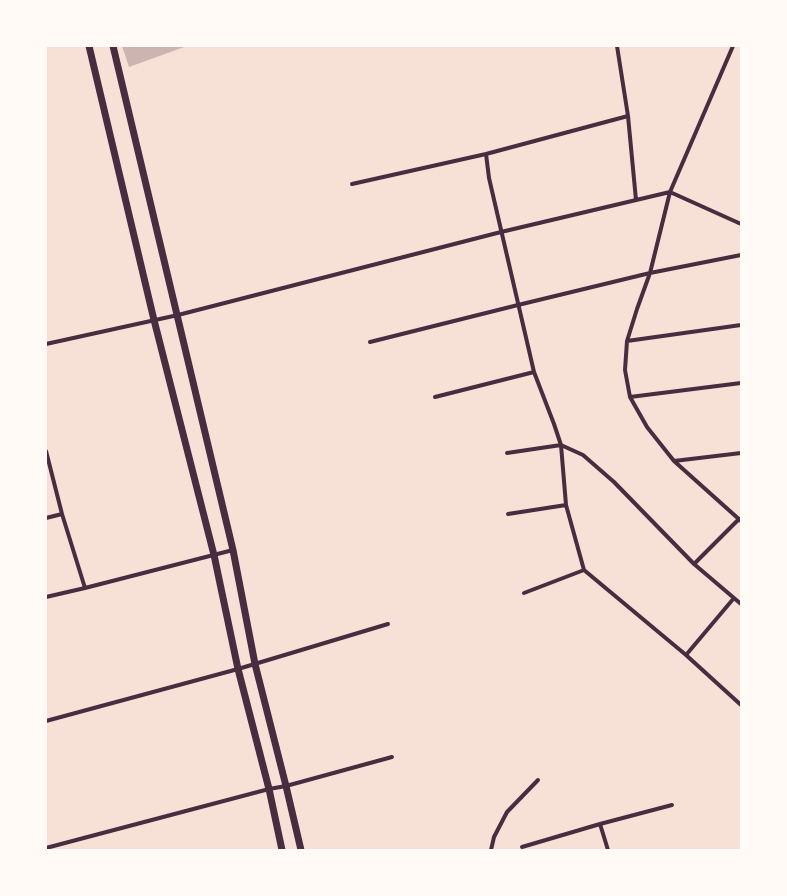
<!DOCTYPE html>
<style>
body{margin:0}
#map{position:relative;width:787px;height:896px;overflow:hidden;background:#f7e1d7;font-family:"Open Sans",sans-serif}
canvas{display:block}
.frame{position:absolute;inset:0;border:47px solid #fffaf5;pointer-events:none}
</style>
<div id="map">
<canvas width="787" height="896"></canvas>
<div class="frame"></div>
</div>
<script>
const context = document.querySelector('canvas').getContext('2d');
context.lineJoin = 'round';
function fill(path, color) { context.fillStyle = color; context.fill(path, 'evenodd'); }
function trace(path, color, width, dash) { context.strokeStyle = color; context.lineWidth = width; context.lineCap = dash ? 'butt' : 'round'; context.setLineDash(dash || []); context.stroke(path); }
fill(new Path2D(`
 M122,46H187L129,67Z`), '#ccb4b1');
trace(new Path2D(`
 M617,46L628,116L636,200
 M733,46L670,192L650,273L637,309L627,341L625,370L630,397L647,427L674,461L741,521
 M486,154L489,178L534,372L554,424L561,445L566,505L584,570
 M352,184L486,154L628,116
 M627,341L741,325
 M370,342L518,305L650,273L741,255
 M46,344L178,315L501,232L670,192L741,224
 M435,397L534,372
 M630,397L741,383
 M46,451L62,514L85,588
 M507,453L561,445L583,455L614,482L694,564L741,604
 M674,461L741,453
 M508,514L566,505
 M46,518L62,514
 M694,564L739,519H741
 M584,570L686,655L741,705
 M524,593L584,570
 M46,597L85,588L233,550
 M686,655L734,598
 M46,721L238,669L388,624
 M600,824L608,850
 M522,847L600,824L672,805
 M46,848L269,789L286,786L392,757
 M491,850L494,837L507,812L538,780`), '#4a2c40', 4);
trace(new Path2D(`
 M89,46L154,320L214,555L238,669L269,789L282,850
 M113,46L233,550L255,664L286,786L301,850`), '#4a2c40', 7);
</script>
